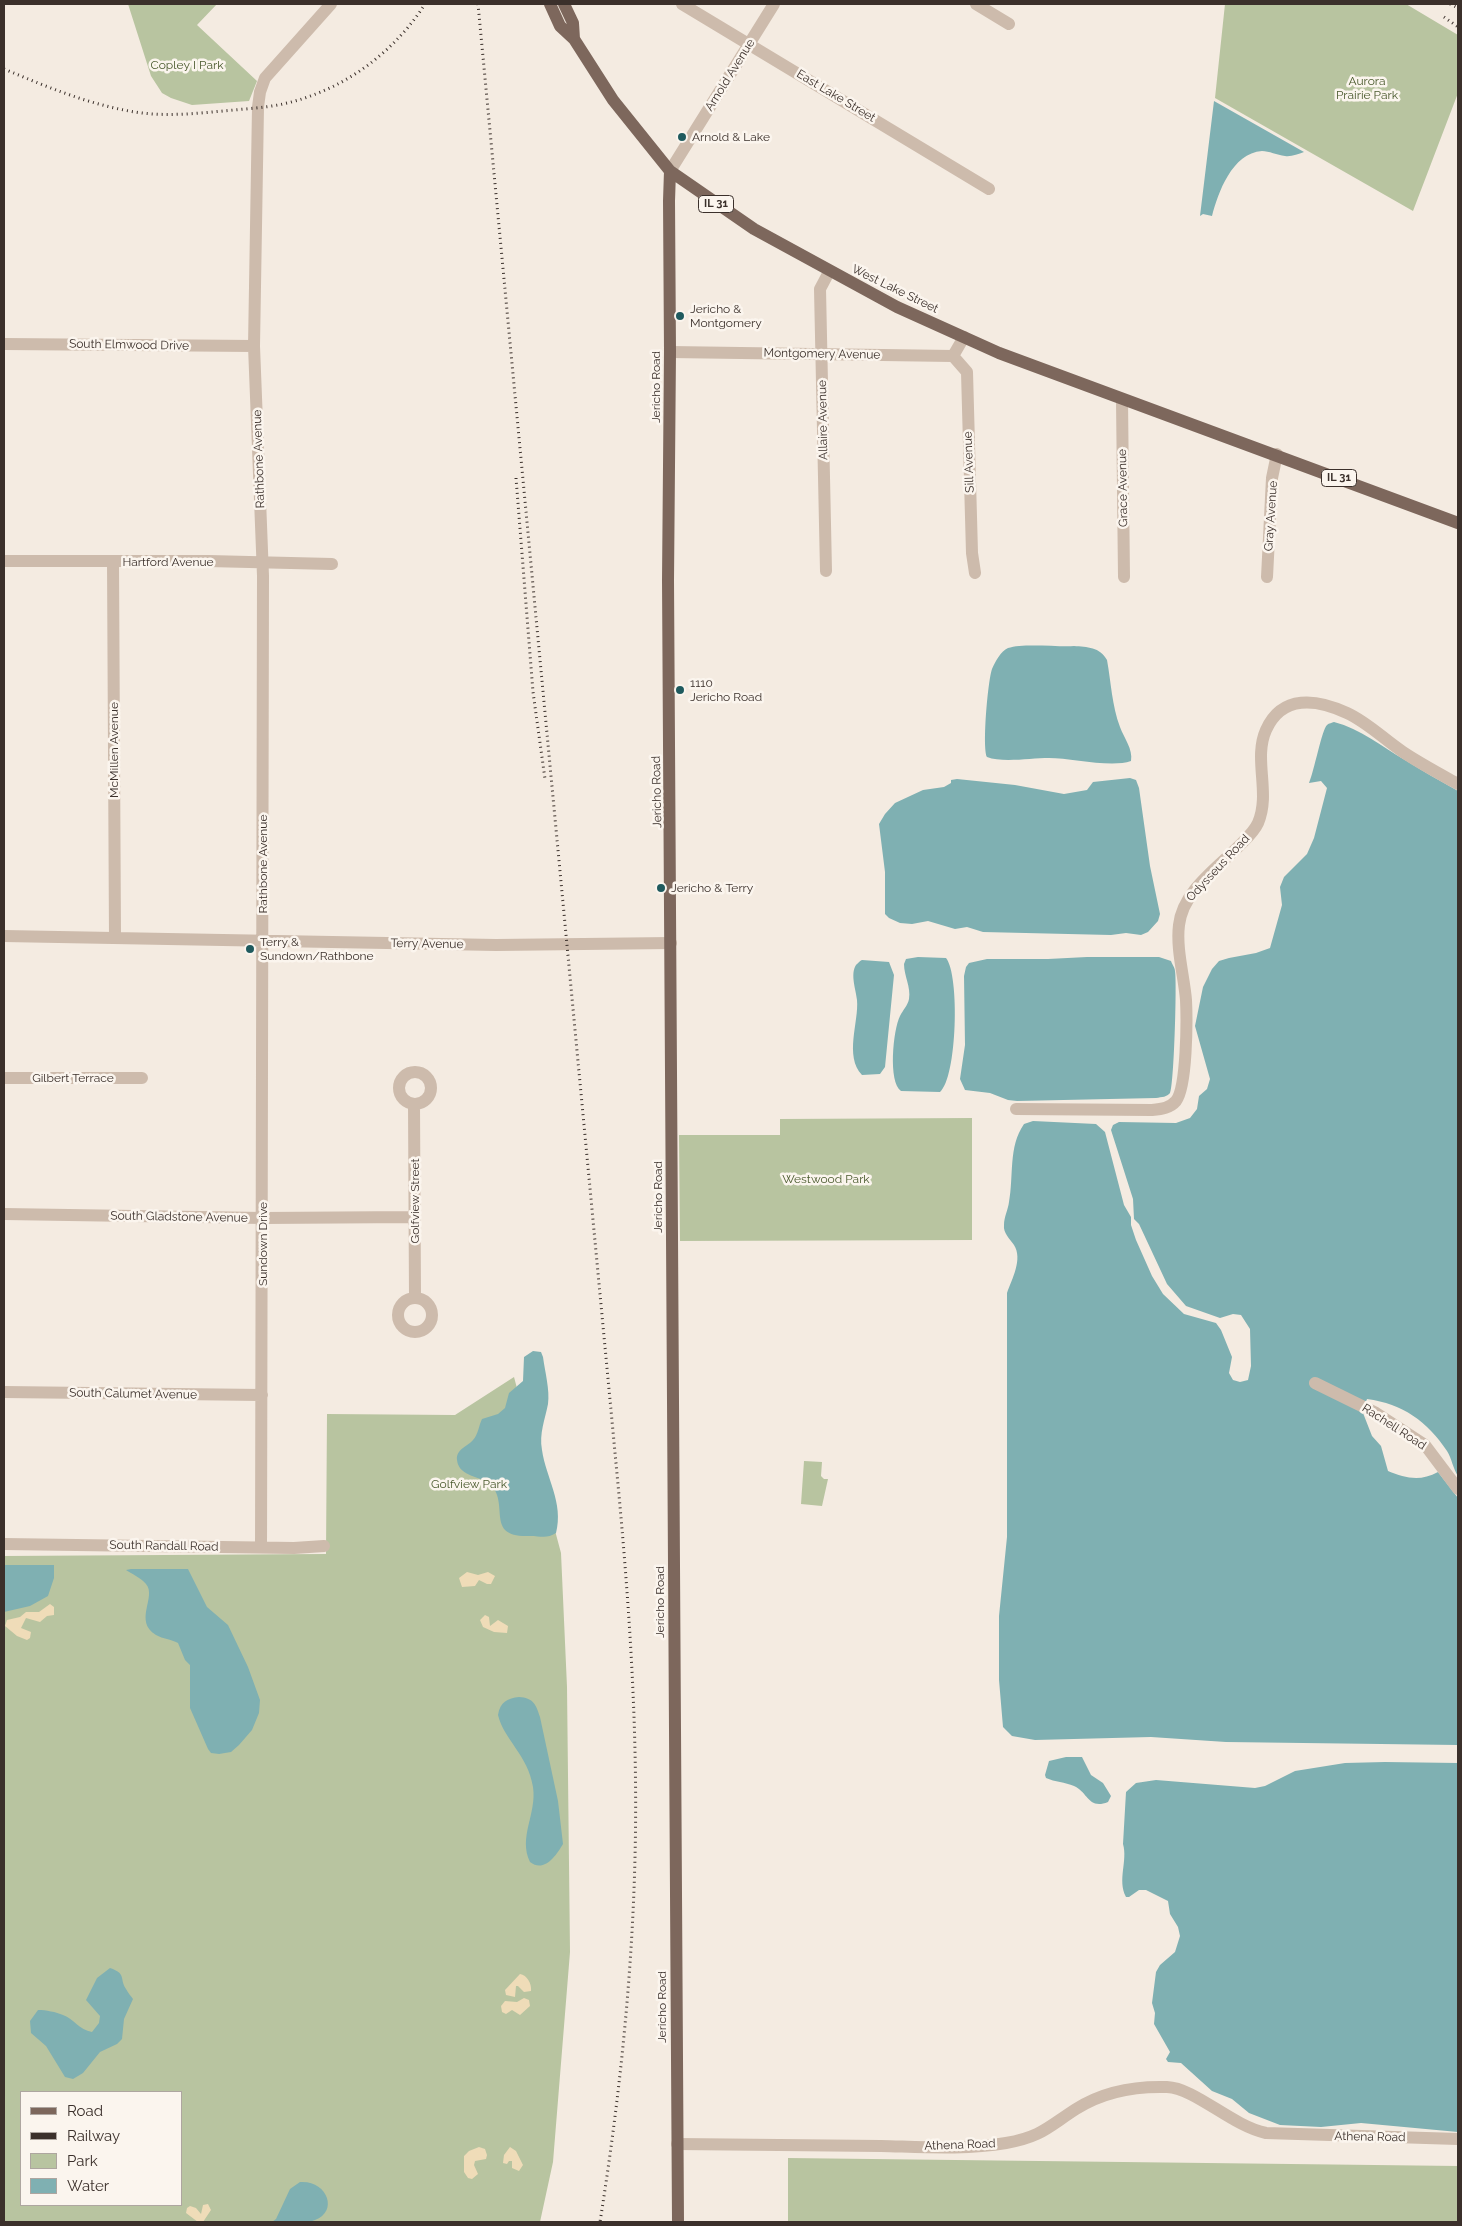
<!DOCTYPE html>
<style>
body{margin:0}
#map{position:relative;width:1462px;height:2226px;overflow:hidden;background:#f4ebe1;font-family:Raleway,sans-serif}
canvas{display:block}
.frame{position:absolute;inset:0;border:5px solid #3b302b;pointer-events:none}
.legend{position:absolute;left:20px;top:2091px;width:162px;height:115px;box-sizing:border-box;background:#fbf5ee;border:1px solid #aea6a0;margin:0;padding:6px 9px;list-style:none;font-size:15px;color:#3b302b}
.legend li{display:flex;align-items:center;gap:10px;height:25px}
.legend b{width:25px;border:1px solid #aea6a0}
</style>
<div id="map">
<canvas width="1462" height="2226"></canvas>
<div class="frame"></div>
<ul class="legend">
<li><b style="height:6px;background:#7d675c"></b>Road</li>
<li><b style="height:6px;background:#3b302b"></b>Railway</li>
<li><b style="height:14px;background:#b8c4a0"></b>Park</li>
<li><b style="height:14px;background:#7fb0b2"></b>Water</li>
</ul>
</div>
<script>
const context = document.querySelector('canvas').getContext('2d');
context.lineJoin = 'round';
function fill(path, color) { context.fillStyle = color; context.fill(path, 'evenodd'); }
function trace(path, color, width, dash) { context.strokeStyle = color; context.lineWidth = width; context.lineCap = dash ? 'butt' : 'round'; context.setLineDash(dash || []); context.stroke(path); }
function label(font, color, halo, rows, align = 'center') {
  context.font = font + ' Raleway,sans-serif'; context.lineWidth = 5; context.setLineDash([]); context.textBaseline = 'middle'; context.strokeStyle = halo; context.fillStyle = color; for (const [text, x, y, turn = 0] of rows) {
    context.save(); context.translate(x, y); context.rotate((+turn || 0) * Math.PI / 180); context.textAlign = isNaN(turn) ? turn : align; if (halo) context.strokeText(text, 0, 0); context.fillText(text, 0, 0); context.restore();
  }
}
fill(new Path2D(`
 M128,4H217L197,25L257,81L249,101L192,105L171,98L162,93L151,76Z
 M1225,4H1406L1458,35V93L1413,211L1215,98Z
 M972,1118V1240L680,1241L679,1135H780V1119Z
 M514,1377L561,1553L567,1687L570,1952L553,2162L540,2222H4V1556L326,1554L327,1414L455,1415ZM21,2092H181V2205H21Z
 M804,1461L822,1462L821,1476L824,1479H828L822,1506L801,1504Z
 M788,2158L1458,2166V2222H788Z`), '#b8c4a0');
fill(new Path2D(`
 M467,1572L478,1575L488,1572L495,1576L491,1584H487L479,1580L475,1586L462,1587L459,1578Z
 M50,1604L54,1607V1615L47,1616L40,1622L26,1618L21,1628L31,1632L30,1638L27,1640L17,1636L5,1626L7,1620L20,1617L26,1612H39Z
 M485,1615L489,1617L490,1626L498,1620L508,1626L507,1633L494,1632L483,1627L480,1620Z
 M520,1974C527,1975 532,1984 531,1991L524,1992L518,1986H516L515,1997L506,1995L505,1990Z
 M524,1998L529,2000L530,2006L520,2015L512,2010L506,2014L502,2012L501,2006L505,2001L517,2002Z
 M479,2147L485,2149L487,2155L486,2159L475,2161L474,2165L478,2174L472,2179L468,2178L464,2172V2156L469,2151Z
 M510,2147L516,2151L523,2165L519,2171L512,2168V2161H509L507,2164L503,2163L504,2155Z
 M208,2204L211,2210L203,2222H198L186,2213L187,2208L190,2206L196,2208L201,2214L203,2205Z`), '#efdcb8');
fill(new Path2D(`
 M1214,101L1304,152C1298,154 1291,157 1285,156C1277,155 1269,151 1262,151C1232,153 1218,193 1212,216L1203,214L1200,216Z
 M1074,646C1087,647 1100,647 1107,660C1111,682 1112,706 1120,727C1124,738 1133,749 1131,761C1111,768 1071,758 1049,758C1031,758 1002,763 987,757C982,747 988,680 992,669C995,662 1001,651 1008,648C1023,643 1057,647 1074,646Z
 M1334,722C1361,729 1381,746 1405,760C1422,771 1441,781 1458,791V1476C1453,1469 1452,1459 1447,1451C1427,1421 1403,1404 1367,1399L1363,1413L1372,1436L1381,1446L1388,1471C1405,1478 1420,1482 1438,1472L1458,1498V1745L1226,1742L1151,1737L1035,1740L1012,1736L1003,1727L999,1680V1616L1007,1537V1293C1012,1279 1023,1259 1014,1245C1010,1239 1003,1233 1004,1225C1004,1217 1008,1210 1009,1202C1014,1176 1008,1147 1024,1124L1033,1121L1096,1124L1105,1132L1124,1205L1131,1217V1225L1136,1240L1152,1276L1163,1294L1184,1314L1216,1323L1221,1330L1232,1357L1229,1373L1233,1380L1240,1382L1248,1380L1251,1366L1250,1329L1241,1315L1233,1314L1220,1318L1186,1306L1167,1284L1139,1224L1134,1219L1133,1199L1111,1130L1113,1125L1119,1122L1176,1123L1190,1118L1197,1109L1199,1096L1207,1089L1210,1079L1195,1026L1203,987L1212,969L1219,961L1229,958L1256,953L1270,948L1282,905L1280,887L1284,877L1307,854L1314,838L1327,788L1321,781L1309,783C1314,772 1322,729 1327,725C1329,723 1332,723 1334,722Z
 M1130,778L1136,780L1139,788L1150,866L1160,914L1158,921L1148,932L1141,935L1126,933L1111,935L983,932L967,927L955,929L928,921L912,924L900,923L889,918L885,914V872L879,824L885,814L895,803L923,790L944,787L951,783V780L957,779L1015,785L1064,794L1087,790L1093,782Z
 M918,957L946,958C960,975 957,1078 940,1092L901,1091C888,1082 893,1030 900,1016C903,1010 908,1005 909,999C911,987 904,976 904,964L906,959Z
 M1087,957H1159L1171,961C1172,964 1175,968 1175,971C1177,983 1174,1087 1170,1093C1167,1097 1162,1097 1156,1098L1017,1101L1008,1100L990,1093L965,1090L960,1079L965,1045L964,976L966,967L969,963L987,959H1048Z
 M862,960L889,962L894,975L885,1067L880,1074L862,1075C844,1056 859,1022 857,1000C856,990 850,974 856,965C856,965 861,960 862,960Z
 M533,1351L541,1352L543,1357C545,1372 550,1390 548,1404C545,1420 539,1433 542,1450C546,1478 564,1503 556,1533C547,1539 541,1536 530,1536C485,1538 509,1506 492,1486C482,1475 459,1478 457,1460C456,1449 467,1447 473,1440C478,1435 479,1425 482,1419L498,1414L505,1408L509,1393L523,1381L524,1357Z
 M4,1565H54V1578L48,1596L30,1606L4,1612Z
 M131,1569H188L207,1607L228,1625L248,1667L260,1700L259,1713L252,1730L239,1745L231,1752L219,1754L211,1753L208,1749L190,1708V1665L185,1660L178,1643C171,1639 163,1639 156,1635C133,1621 157,1597 146,1584C141,1578 132,1574 126,1570Z
 M519,1697C533,1698 536,1704 540,1717L558,1801L563,1844C556,1856 544,1873 530,1862C518,1837 537,1814 533,1787C528,1755 504,1740 498,1715C500,1702 508,1698 519,1697Z
 M1066,1757H1082L1091,1775L1103,1783L1111,1796L1108,1802C1088,1810 1088,1792 1074,1786C1065,1782 1055,1782 1046,1778L1045,1775L1049,1761Z
 M1385,1762L1458,1763V2132L1361,2123L1321,2127L1280,2125L1249,2113L1232,2099L1212,2091L1181,2063L1168,2062L1166,2059L1170,2052L1154,2024L1155,2013L1152,2003L1156,1972L1160,1965L1175,1952L1180,1936L1178,1927L1170,1914L1168,1901L1146,1890H1139L1129,1897H1126C1117,1880 1128,1861 1123,1844L1126,1792L1136,1783L1156,1780L1255,1788L1265,1786L1295,1771L1345,1763Z
 M110,1968C127,1974 119,1978 126,1989C128,1993 131,1996 133,1999L124,2019L122,2039L117,2044L100,2052L83,2073L73,2079L65,2077L46,2046L31,2033L30,2021L38,2010C46,2010 56,2012 63,2015C74,2019 79,2030 92,2032L99,2023L100,2016L86,2000L97,1978Z
 M300,2182C327,2180 339,2211 315,2220C303,2225 285,2222 272,2222L276,2219L290,2189Z`), '#7fb0b2');
trace(new Path2D(`
 M682,4L989,189
 M976,4L1009,24
 M670,171L774,4
 M4,344L254,346
 M670,352L953,356
 M953,356L967,372L972,553L975,573
 M953,356L964,337
 M1122,400L1124,577
 M4,561H208L332,564
 M113,562L115,938
 M826,571L820,289L829,272
 M1267,577L1272,478L1277,454
 M4,936L496,945L671,943
 M399 1088a16 16 0 1 1 32 0a16 16 0 1 1-32 0Z
 M4,1078H142
 M414,1104L415,1298
 M1016,1109L1152,1110C1162,1109 1170,1108 1176,1101C1187,1087 1187,1020 1186,1000C1184,976 1176,949 1179,925C1183,891 1216,869 1239,846C1246,839 1254,832 1258,823C1271,793 1253,759 1266,730C1282,694 1317,699 1347,713C1367,722 1385,740 1403,752C1421,764 1440,774 1458,784
 M4,1214L263,1218L414,1217
 M398 1315a17 17 0 1 1 34 0a17 17 0 1 1-34 0Z
 M1315,1383L1376,1413L1425,1445L1458,1489
 M4,1392L262,1395
 M4,1544L294,1548L324,1546
 M261,1547L263,576L254,346L258,107L260,92L265,78L331,4
 M677,2144C745,2145 813,2145 881,2146C923,2147 965,2150 1006,2143C1041,2137 1048,2127 1076,2109C1104,2091 1135,2086 1167,2087C1195,2088 1232,2126 1266,2133L1458,2139`), '#cdbbac', 12);
trace(new Path2D(`
 M550,4L560,26L574,39L613,100L670,171L754,229L897,307L999,353L1458,523
 M564,4L573,23L574,39
 M670,171L669,201L670,352L668,580L678,2222`), '#7d675c', 12);
trace(new Path2D(`
 M478,4L619,1495C630,1616 638,1736 635,1858C632,1980 619,2102 600,2222
 M1450,4L1458,8
 M1444,17L1458,27
 M4,69C45,86 85,103 129,111C160,117 192,114 223,111C243,109 264,108 283,104C342,91 393,54 425,4
 M516,478L533,692L545,779`), '#3b302b', 3, [1, 4]);
for (const [x, y, r, color] of [
 [682,137,5,"#1f5a5e"],
 [680,316,5,"#1f5a5e"],
 [680,690,5,"#1f5a5e"],
 [661,888,5,"#1f5a5e"],
 [250,949,5,"#1f5a5e"]
]) { const dot = new Path2D(); dot.arc(x, y, r, 0, 2 * Math.PI); context.fillStyle = color; context.fill(dot); trace(dot, '#fbf5ee', 2); }
for (const [x, y, w] of [
 [716,204,35],
 [1339,478,35]
]) { const box = new Path2D(); box.roundRect(x - w / 2, y - 8.5, w, 17, 4); context.fillStyle = '#fbf5ee'; context.fill(box); trace(box, '#3b302b', 1); }
label('bold 11px', '#3b302b', null, [
 ["IL 31",716,204],
 ["IL 31",1339,478]
]);
label('12px', '#4a5a2e', '#fbf5ee', [
 ["Copley I Park",187,65],
 ["Aurora",1367,81],
 ["Prairie Park",1367,95],
 ["Westwood Park",826,1179],
 ["Golfview Park",469,1484]
]);
label('12px', '#3b302b', '#fbf5ee', [
 ["Arnold Avenue",730,75,-58],
 ["East Lake Street",836,96,31],
 ["West Lake Street",895,289,26],
 ["South Elmwood Drive",129,345,1],
 ["Montgomery Avenue",822,354,1],
 ["Jericho Road",656,387,-90],
 ["Allaire Avenue",823,420,-91],
 ["Rathbone Avenue",259,459,-92],
 ["Sill Avenue",969,462,-92],
 ["Grace Avenue",1123,488,-91],
 ["Gray Avenue",1271,516,-86],
 ["Hartford Avenue",168,562],
 ["McMillen Avenue",114,750,-90],
 ["Jericho Road",657,792,-91],
 ["Rathbone Avenue",263,864,-90],
 ["Odysseus Road",1218,868,-47],
 ["Terry Avenue",427,944,1],
 ["Gilbert Terrace",73,1078],
 ["Jericho Road",658,1197,-90],
 ["Golfview Street",415,1201,-90],
 ["South Gladstone Avenue",179,1217,1],
 ["Sundown Drive",263,1244,-90],
 ["South Calumet Avenue",133,1394,1],
 ["Rachell Road",1394,1427,33],
 ["South Randall Road",164,1546,1],
 ["Jericho Road",660,1602,-90],
 ["Jericho Road",662,2007,-90],
 ["Athena Road",1370,2137,1],
 ["Athena Road",960,2145,-2]
]);
label('12px', '#3b302b', '#fbf5ee', [
 ["Arnold & Lake",692,137],
 ["Jericho &",690,309],
 ["Montgomery",690,323],
 ["1110",690,683],
 ["Jericho Road",690,697],
 ["Jericho & Terry",671,888],
 ["Terry &",260,942],
 ["Sundown/Rathbone",260,956]
], 'left');
</script>
